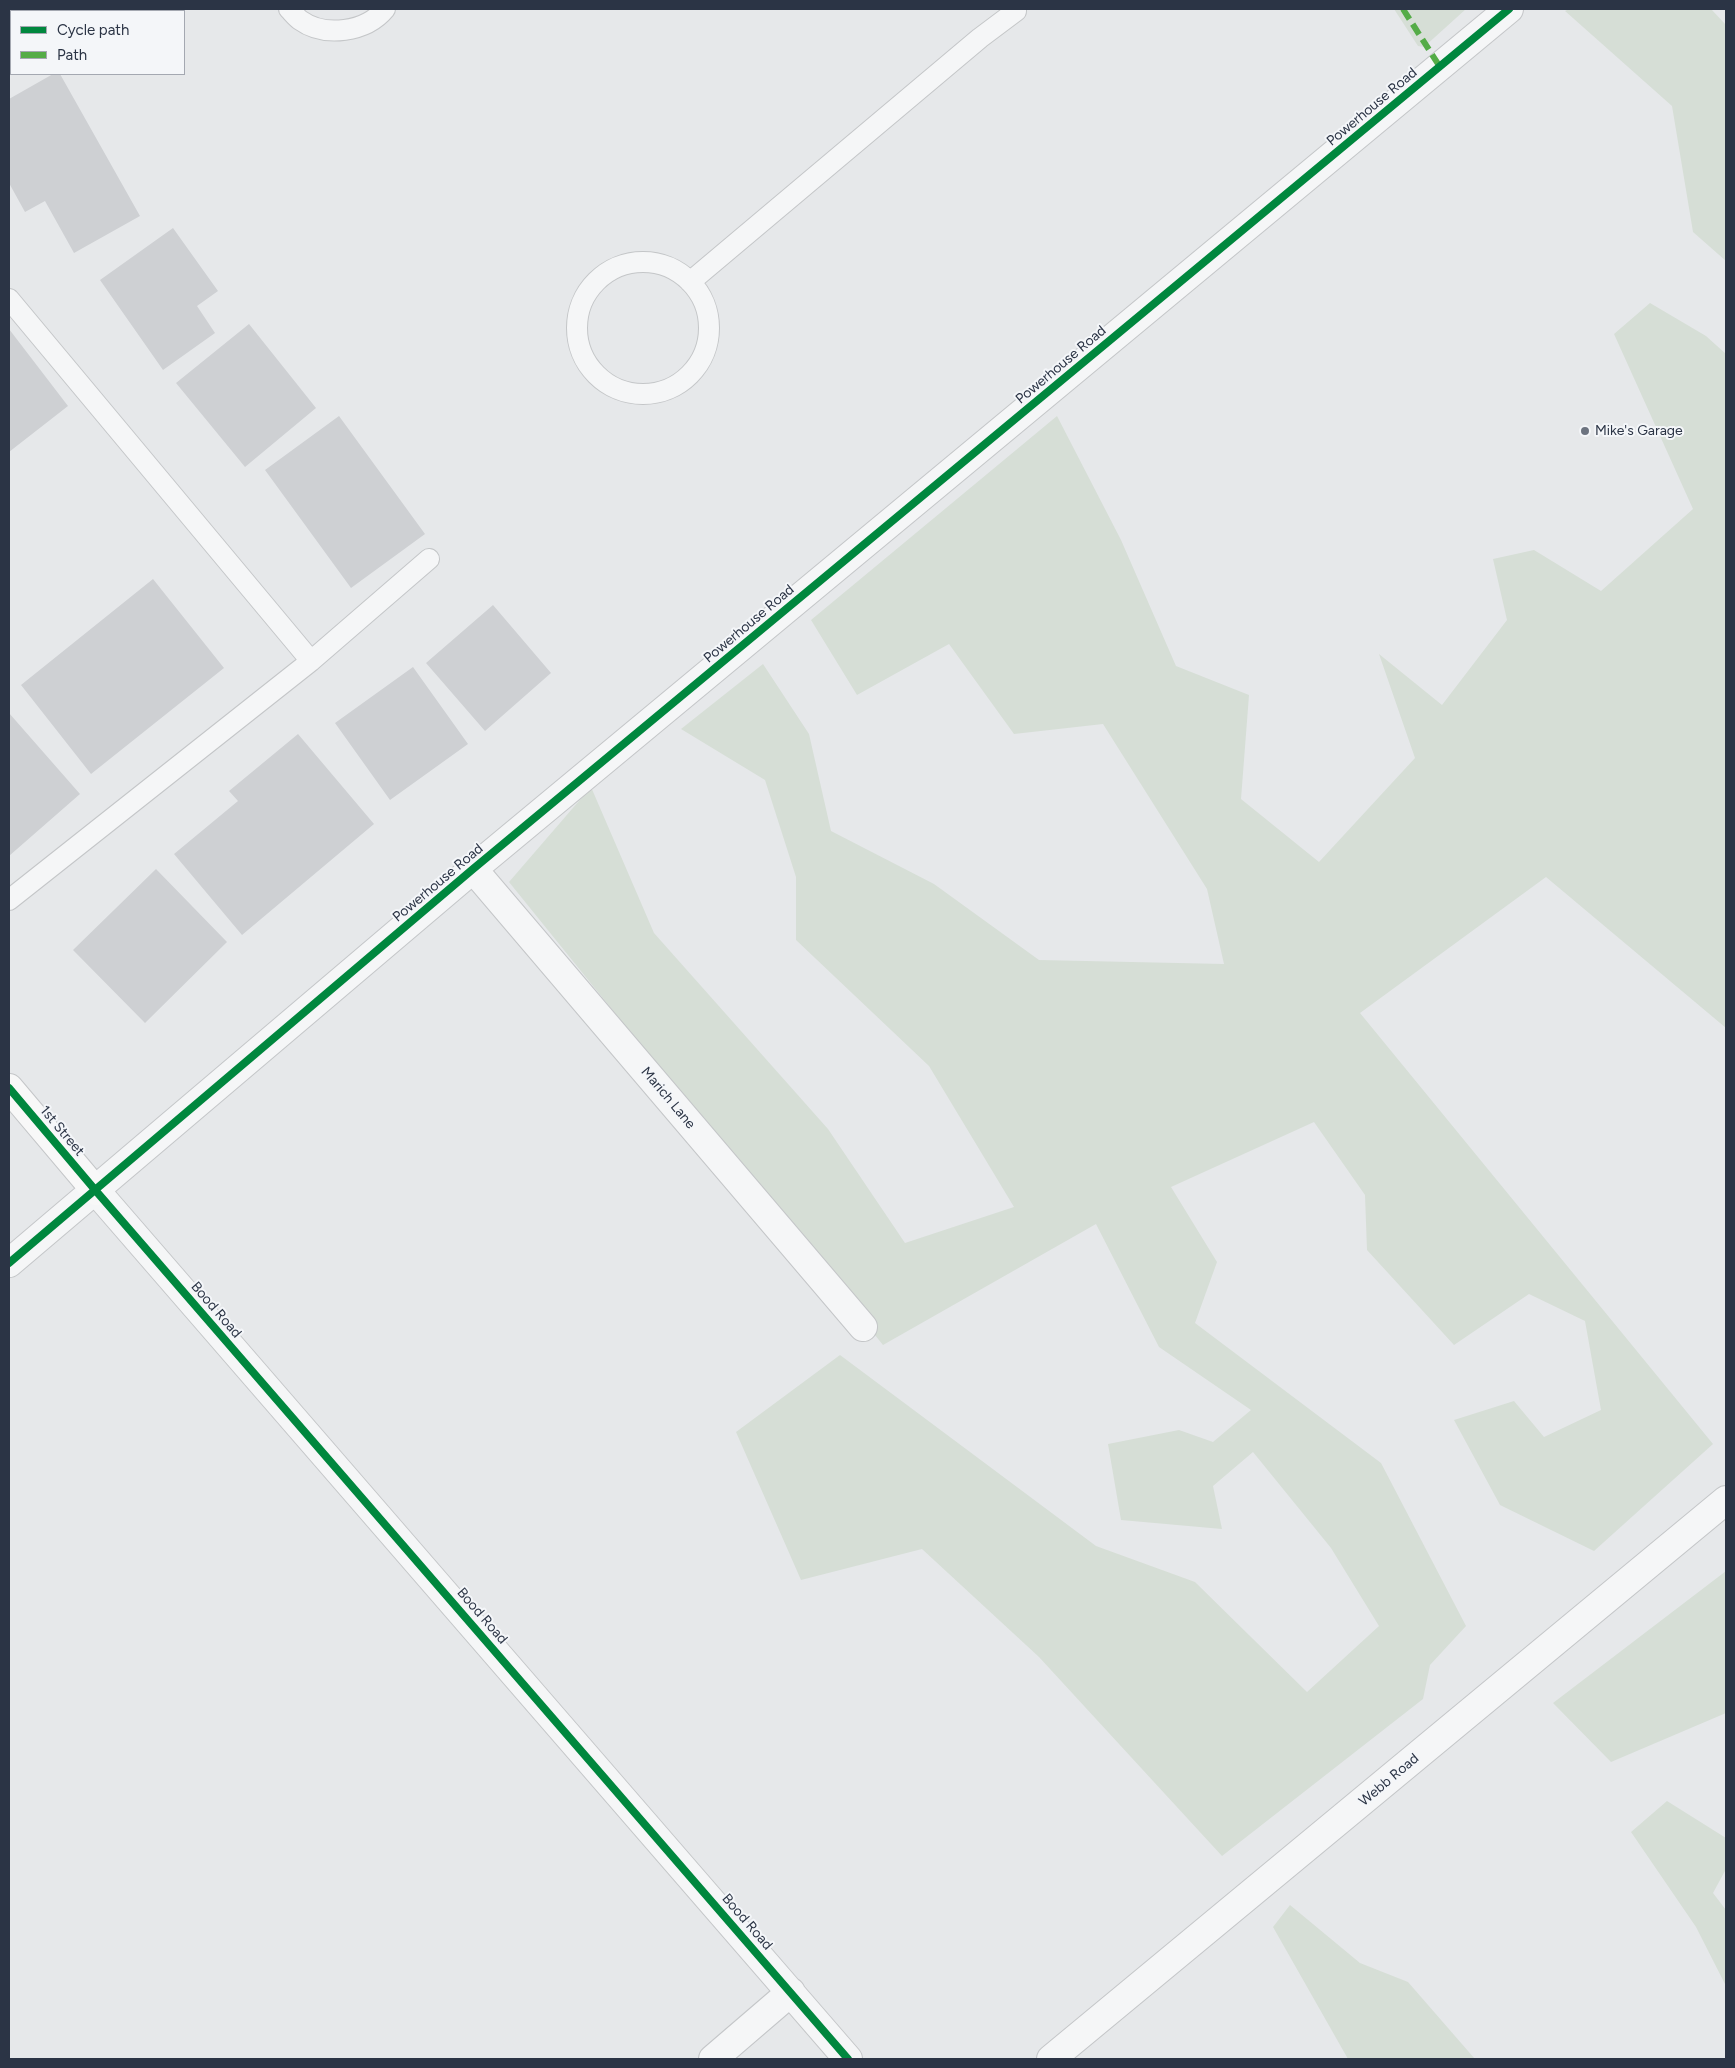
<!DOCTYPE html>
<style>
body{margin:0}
#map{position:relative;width:1735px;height:2068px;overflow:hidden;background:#e6e8ea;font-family:Figtree,sans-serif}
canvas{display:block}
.frame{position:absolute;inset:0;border:10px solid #2b3445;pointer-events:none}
.legend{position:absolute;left:10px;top:10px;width:175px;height:65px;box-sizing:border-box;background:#f4f6f9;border:1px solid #a4a8b1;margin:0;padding:6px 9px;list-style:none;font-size:15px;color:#2b3445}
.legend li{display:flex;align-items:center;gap:10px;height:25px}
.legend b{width:25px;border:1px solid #a4a8b1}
</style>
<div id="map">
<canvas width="1735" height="2068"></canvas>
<div class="frame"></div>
<ul class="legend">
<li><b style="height:6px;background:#00873e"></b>Cycle path</li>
<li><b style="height:6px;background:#54ac47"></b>Path</li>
</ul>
</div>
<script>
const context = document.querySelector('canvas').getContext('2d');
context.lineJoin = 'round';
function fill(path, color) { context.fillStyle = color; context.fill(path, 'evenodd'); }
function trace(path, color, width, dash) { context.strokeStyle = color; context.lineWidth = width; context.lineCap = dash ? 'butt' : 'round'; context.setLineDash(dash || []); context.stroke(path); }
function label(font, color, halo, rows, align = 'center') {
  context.font = font + ' Figtree,sans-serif'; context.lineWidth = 4; context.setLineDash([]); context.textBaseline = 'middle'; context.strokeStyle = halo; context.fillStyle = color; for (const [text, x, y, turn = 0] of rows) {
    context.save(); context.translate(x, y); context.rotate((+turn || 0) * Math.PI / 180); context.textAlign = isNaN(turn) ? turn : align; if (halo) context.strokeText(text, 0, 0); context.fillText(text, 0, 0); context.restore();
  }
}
fill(new Path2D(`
 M1394,9H1466L1424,47L1418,46Z
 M1569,9H1711L1726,25V261L1693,232L1672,106L1565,11Z
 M1650,303L1706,336L1726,354V1028L1546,877L1360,1013L1713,1444L1594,1551L1500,1505L1454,1420L1514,1401L1544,1437L1601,1410L1585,1321L1529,1294L1454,1345L1367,1250L1365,1195L1314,1122L1171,1187L1217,1262L1195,1323L1381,1463L1466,1626L1430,1665L1423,1699L1222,1856L1039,1657L922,1549L801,1580L736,1432L840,1355L1096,1546L1195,1582L1307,1692L1379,1626L1331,1548L1253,1452L1213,1486L1222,1529L1121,1520L1108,1444L1179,1430L1213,1442L1251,1410L1159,1347L1096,1224L883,1345L509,882L591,787L654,933L828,1129L905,1243L1014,1207L929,1066L796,940V877L765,780L681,729L763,664L809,734L831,831L934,884L1039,960L1224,964L1207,889L1103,724L1014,734L949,644L857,695L811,620L1057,416L1121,540L1176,666L1249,695L1241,799L1319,862L1415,758L1379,654L1442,705L1507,620L1493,559L1534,550L1601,591L1693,509L1614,334Z
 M1726,1571V1713L1611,1762L1553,1703Z
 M1667,1801L1726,1838V1869L1713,1893L1726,1910V1986L1696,1927L1631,1832Z
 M1290,1905L1360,1963L1408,1982L1475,2059H1348L1273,1927Z`), '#d6ded6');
fill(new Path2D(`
 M53,74H60L140,216L74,253L45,201L25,212L9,183V99Z
 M173,228L218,291L197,306L215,333L163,370L100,280Z
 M249,324L316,408L245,467L176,383Z
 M9,329L68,406L9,452Z
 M339,416L425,534L351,588L265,470Z
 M153,579L224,668L91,774L21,685Z
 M493,605L551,673L485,731L426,663Z
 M413,667L468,744L390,800L335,723Z
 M9,713L80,794L9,856Z
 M298,734L374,824L242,935L174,854L238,801L229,791Z
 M156,869L227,942L145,1023L73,950Z`), '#ced0d3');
const lane = new Path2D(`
 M289,9C292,12 296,17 300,20C325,38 366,32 385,9
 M577 328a66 66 0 1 1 132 0a66 66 0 1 1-132 0Z
 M690,282L980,38L1016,11V9
 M9,299L311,661
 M9,900L311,661L429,559`);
const street = new Path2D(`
 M473,869L863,1327
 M96,1191L848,2059
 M9,1263L473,869L1509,9
 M713,2059L791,1992
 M1051,2059L1726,1500`);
const secondary = new Path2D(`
 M9,1088L96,1191`);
trace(lane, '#c4c6c8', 22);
trace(street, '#c4c6c8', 30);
trace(secondary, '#c4c6c8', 30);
trace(lane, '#f5f6f7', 20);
trace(street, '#f5f6f7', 28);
trace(secondary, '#f8f8f8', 28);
trace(new Path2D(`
 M1403,9L1440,67`), '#54ac47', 6, [12, 6]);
trace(new Path2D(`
 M9,1088L96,1191L848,2059
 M9,1263L473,869L1509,9`), '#00873e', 8);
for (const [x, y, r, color] of [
 [1585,431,5,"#6c737f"]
]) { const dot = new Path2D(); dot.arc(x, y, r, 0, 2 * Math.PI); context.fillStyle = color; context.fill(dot); trace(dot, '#f4f6f9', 2); }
label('14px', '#2b3445', '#f4f6f9', [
 ["Powerhouse Road",1372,107,-40],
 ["Powerhouse Road",1061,365,-40],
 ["Powerhouse Road",749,624,-40],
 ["Powerhouse Road",438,883,-40],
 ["Marich Lane",668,1098,50],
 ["1st Street",62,1131,50],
 ["Bood Road",216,1310,49],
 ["Bood Road",482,1616,49],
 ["Webb Road",1389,1780,-40],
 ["Bood Road",747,1922,49]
]);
label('14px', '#2b3445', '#f4f6f9', [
 ["Mike's Garage",1595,431]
], 'left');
</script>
